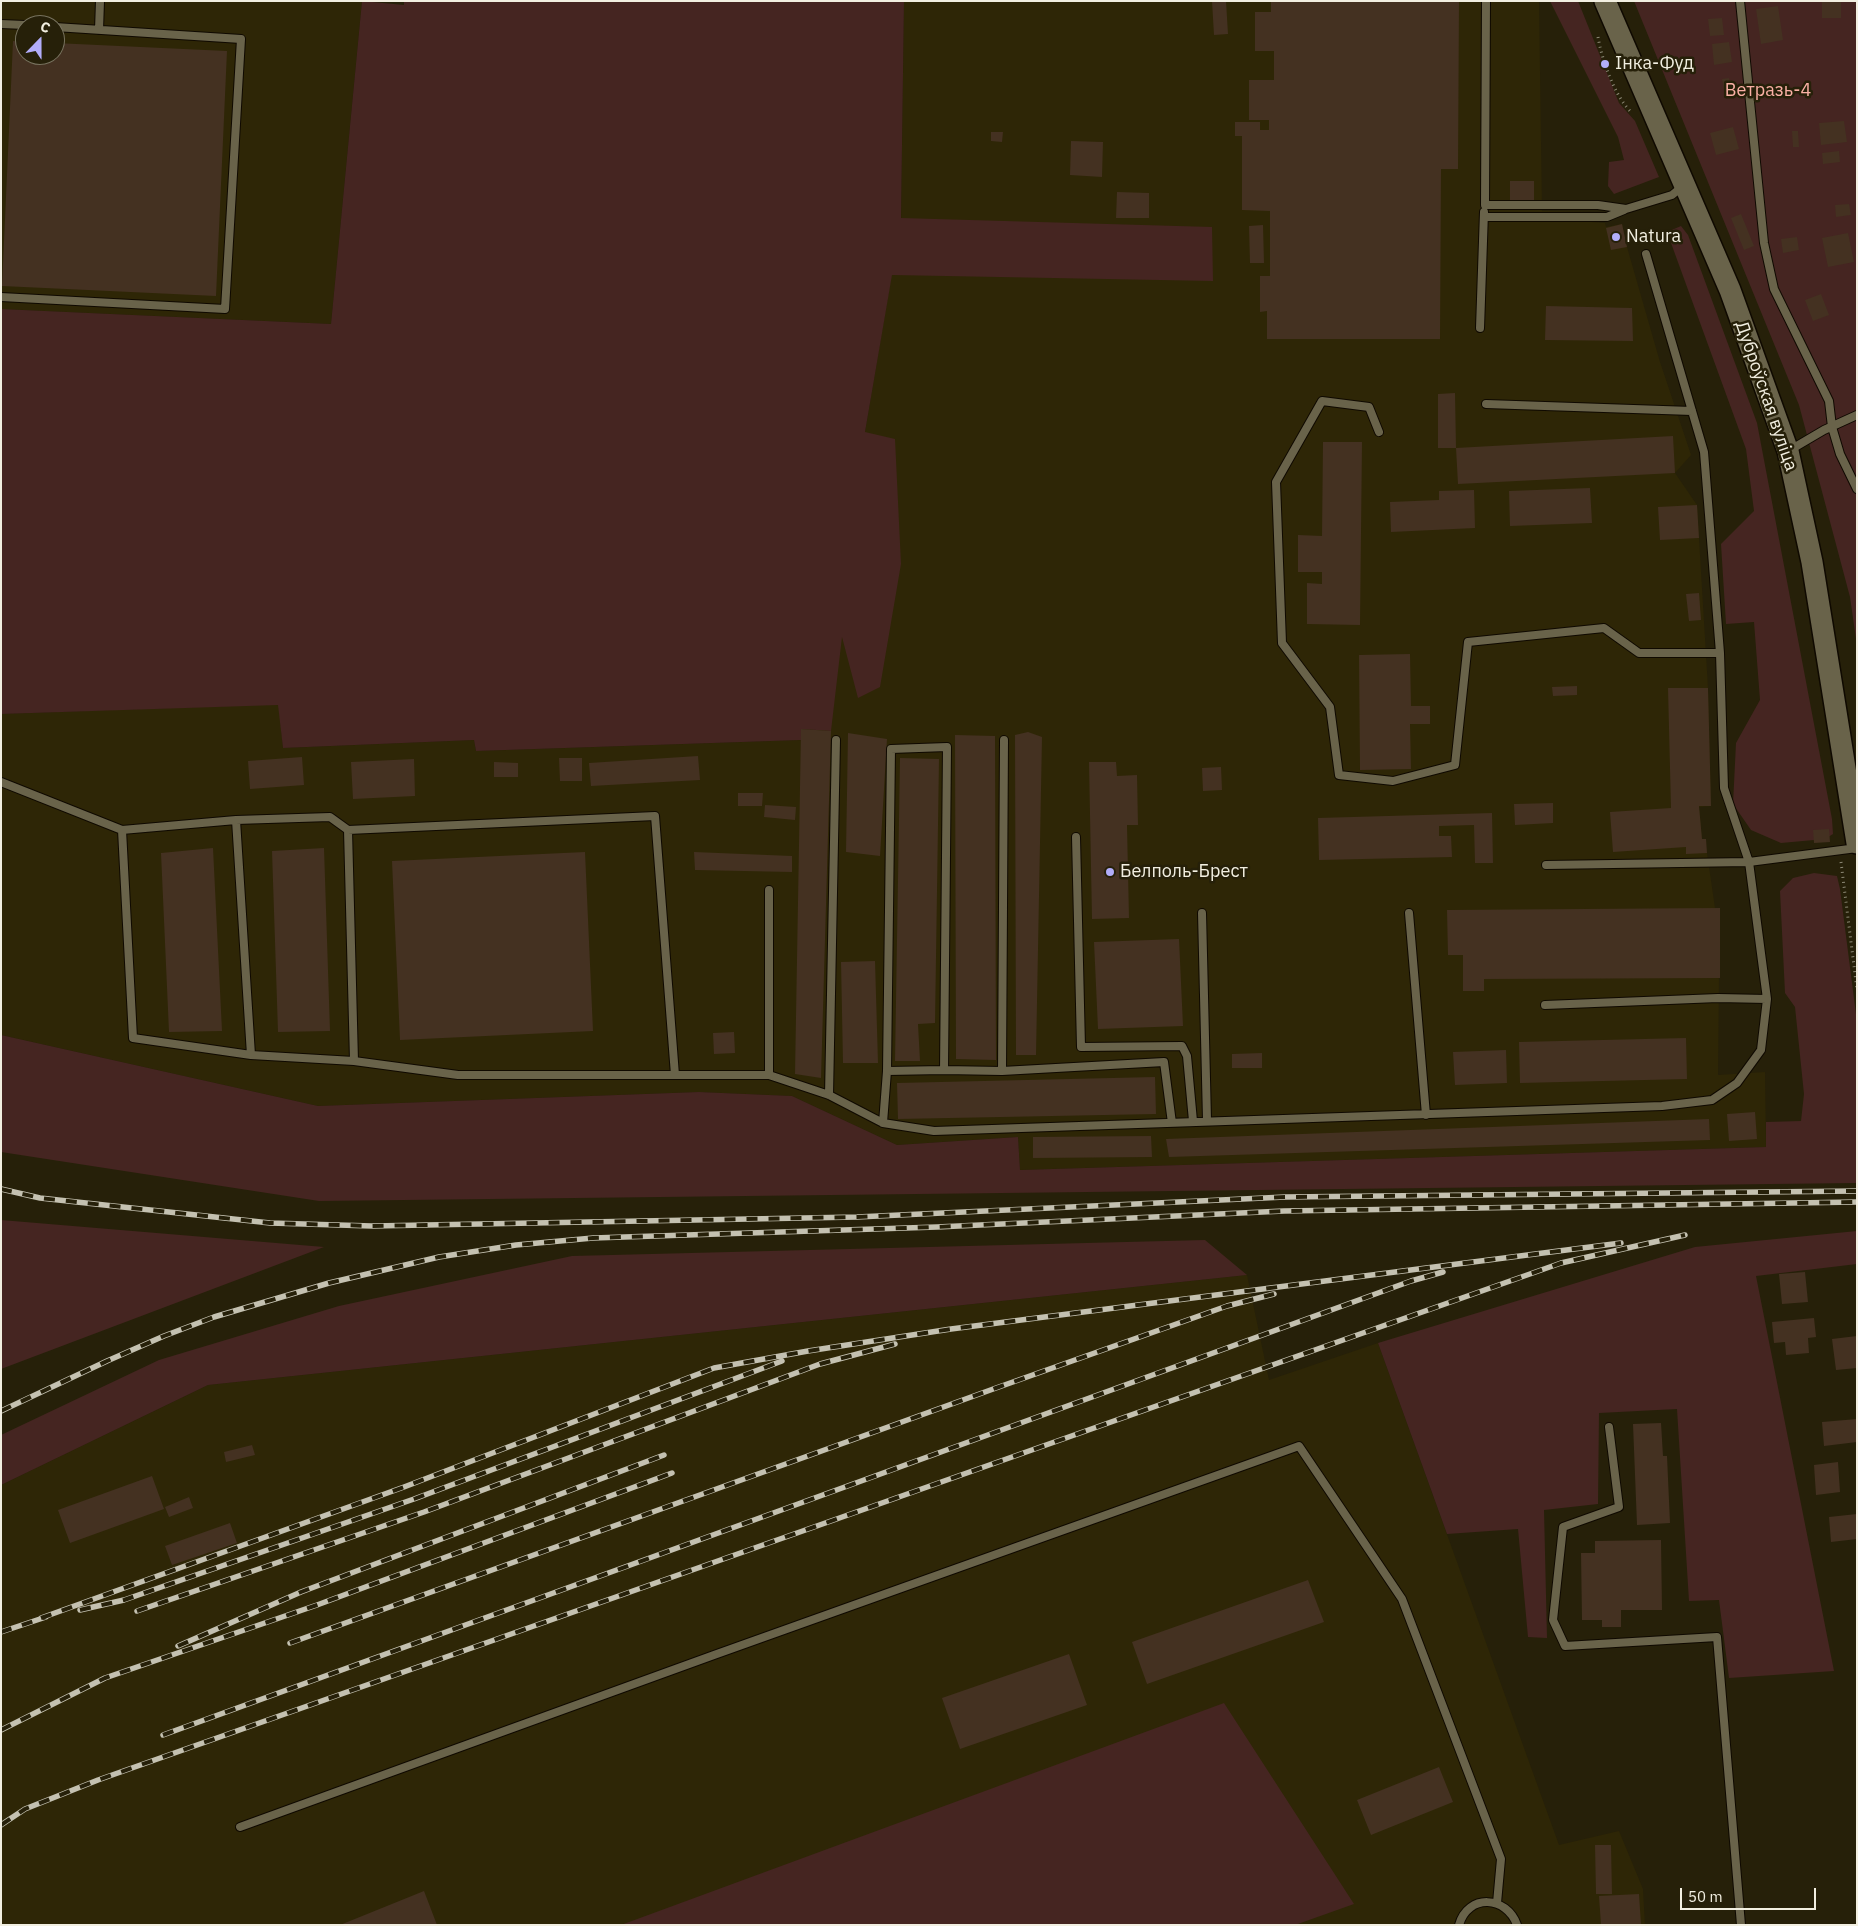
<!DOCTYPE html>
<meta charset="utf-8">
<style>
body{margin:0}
#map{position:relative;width:1858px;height:1926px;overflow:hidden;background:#262009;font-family:"IBM Plex Sans",sans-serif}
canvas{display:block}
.frame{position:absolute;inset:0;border:2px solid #f2efe1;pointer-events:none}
.north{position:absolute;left:15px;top:15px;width:50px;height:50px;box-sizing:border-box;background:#262009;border:1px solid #78735f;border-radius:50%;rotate:22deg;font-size:14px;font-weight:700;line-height:20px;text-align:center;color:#f2efe1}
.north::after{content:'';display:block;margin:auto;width:18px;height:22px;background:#b2adf9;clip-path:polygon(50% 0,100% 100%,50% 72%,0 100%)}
.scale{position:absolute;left:1680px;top:1888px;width:136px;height:22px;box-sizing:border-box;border:2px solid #f2efe1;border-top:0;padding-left:6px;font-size:15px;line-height:18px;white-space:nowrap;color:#f2efe1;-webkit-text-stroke:4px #262009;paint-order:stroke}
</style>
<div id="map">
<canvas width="1858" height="1926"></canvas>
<div class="frame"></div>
<div class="north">С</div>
<div class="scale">50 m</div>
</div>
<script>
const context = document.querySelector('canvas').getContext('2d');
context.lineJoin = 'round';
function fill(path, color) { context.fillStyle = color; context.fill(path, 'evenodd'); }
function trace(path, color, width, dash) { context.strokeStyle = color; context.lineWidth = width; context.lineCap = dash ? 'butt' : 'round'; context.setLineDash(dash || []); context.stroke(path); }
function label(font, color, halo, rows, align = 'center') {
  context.font = font + ' "IBM Plex Sans",sans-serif'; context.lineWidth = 5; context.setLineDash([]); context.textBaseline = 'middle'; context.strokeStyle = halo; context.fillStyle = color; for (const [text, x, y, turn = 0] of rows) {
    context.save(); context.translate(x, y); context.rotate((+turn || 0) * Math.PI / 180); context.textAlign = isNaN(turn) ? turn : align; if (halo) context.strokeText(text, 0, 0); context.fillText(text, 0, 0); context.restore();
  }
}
fill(new Path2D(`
 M1,1H362L331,324L1,309ZM25,25H55V55H25Z
 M904,1H1539L1542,211L1592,212V222L1605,223L1606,227L1622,224L1627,247L1660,362L1691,455L1675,473L1697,505L1708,688L1711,806L1699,807L1702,839L1707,853L1715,908H1720V978H1719L1718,1075L1765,1072L1766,1147L1020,1170L1018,1137L897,1145L792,1096L699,1092L318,1106L1,1035V714L279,704L283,748L474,740L476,751L801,740L865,432L901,218Z
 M1247,1275L1269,1380L1378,1343L1559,1845L1619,1831L1643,1889L1645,1925H1V1485L208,1385Z`), '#2e2606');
fill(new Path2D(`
 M362,1L404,5V1H904L901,218L1212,227L1213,281L892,275L865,432L895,439L901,564L880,687L858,698L842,637L831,731L801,729V740L476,751L474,740L283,748L278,705L1,714V309L331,324Z
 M1550,1H1578L1619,103L1635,121L1659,177L1614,194L1608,186L1609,162L1624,160L1618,137Z
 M1634,1H1857V646L1850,597L1799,405Z
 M1681,226L1688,235L1757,423L1832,819L1833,834L1825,839L1781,843L1751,830L1733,804L1736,743L1760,700L1754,622L1726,624L1721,544L1754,511L1746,449L1667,232Z
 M1814,873L1837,876L1840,889L1857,1022V1183L319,1201L1,1152V1035L318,1106L699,1092L792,1096L897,1145L1018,1137L1020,1170L1766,1147V1122L1801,1121L1804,1094L1795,1007L1785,993L1780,891L1793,878Z
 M1,1220L324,1247L1,1369Z
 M1857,1231V1264L1756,1276L1834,1671L1729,1678L1719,1600L1689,1601L1677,1409L1599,1413L1598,1504L1544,1510L1547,1638L1528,1637L1518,1529L1447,1534L1378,1343L1695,1247Z
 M1205,1240L1247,1275L208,1385L1,1485V1435L159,1360L339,1306L572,1256Z
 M1224,1703L1354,1904L1295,1925H621Z`), '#452521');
fill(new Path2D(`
 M1212,1H1226L1228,34L1214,35Z
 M1271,1H1459L1458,169H1441L1440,339H1267V311L1260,312V276H1270V211L1242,210V136H1235V122H1260V130H1269V120H1249V80H1274V51H1255V12H1271Z
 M1822,1H1841V18H1822Z
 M1778,6L1783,40L1761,44L1756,9Z
 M1722,18L1724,35L1710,36L1708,19Z
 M13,41L25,42V55H55V43L227,51L216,296L2,286Z
 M1729,42L1732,62L1714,65L1712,44Z
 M1729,78L1732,95L1725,96L1722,79Z
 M1844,121L1847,142L1821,145L1819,123Z
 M1733,127L1739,149L1716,155L1710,133Z
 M1792,131H1798L1799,147H1793Z
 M991,132H1003L1002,142L991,141Z
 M1071,141L1103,142L1102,177L1070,175Z
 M1839,151L1840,162L1823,164L1822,153Z
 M1510,181H1534V201L1510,200Z
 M1117,192L1149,193V218H1116Z
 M1849,204L1851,215L1836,217L1835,205Z
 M1741,214L1754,246L1744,250L1731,218Z
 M1622,224L1627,247L1611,250L1606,228Z
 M1263,225L1264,263H1250L1249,226Z
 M1848,233L1854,262L1828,267L1822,238Z
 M1797,237L1799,250L1783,253L1781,239Z
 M1821,294L1829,315L1813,321L1805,300Z
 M1546,306L1632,308L1633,341L1545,340Z
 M1455,393L1456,448H1438V394Z
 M1673,436L1675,473L1458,484L1456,448Z
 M1323,442H1362L1360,625L1307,624V583L1322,584V572H1298V535L1322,536Z
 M1590,488L1592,523L1510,526L1509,491Z
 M1474,490L1475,528L1391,532L1390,502L1439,500V491Z
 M1697,505L1699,538L1660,540L1658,507Z
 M1699,593L1701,620L1689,621L1686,594Z
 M1410,654L1411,706H1430V724H1410L1411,769L1360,770L1359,655Z
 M1577,686V695L1553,696L1552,687Z
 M1668,688H1708L1711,806H1699L1702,839H1706L1707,853L1686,854V847L1613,852L1610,812L1671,808Z
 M801,729L831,731L821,1078L795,1074Z
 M1028,732L1042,737L1036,1055H1016L1015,735Z
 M848,733L887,739L880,856L846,852Z
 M955,735L995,736L996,1060L956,1059Z
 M698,756L700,780L591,786L589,763Z
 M302,757L304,785L250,789L248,761Z
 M559,758H582V781H560Z
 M900,758L939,759L935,1023L918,1024L920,1061H895Z
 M414,759L415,796L353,799L351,762Z
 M494,762L518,763V777H494Z
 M1089,762H1116L1117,776L1137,775L1138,825H1127L1129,918L1092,919Z
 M1221,767L1222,790L1203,791L1202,768Z
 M738,793H763L762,806H738Z
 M1553,803V823L1515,825L1514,804Z
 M765,805L796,807L795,820L764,817Z
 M1492,813L1493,863H1475L1474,825L1439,826V836H1451L1452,857L1319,860L1318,818Z
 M1829,829L1830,842L1814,843L1813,830Z
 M213,848L222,1031L169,1032L161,853Z
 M324,848L330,1031L278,1032L272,851Z
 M585,852L593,1031L400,1040L392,861Z
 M694,852L792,856V872L695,870Z
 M1720,908V978L1484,979V991H1463V955H1448L1447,910Z
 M1179,939L1183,1026L1098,1029L1094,942Z
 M875,961L878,1063H843L841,962Z
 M734,1032L735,1053L714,1054L713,1033Z
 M1686,1038L1687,1079L1520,1083L1519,1042Z
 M1506,1050L1507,1083L1455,1085L1453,1052Z
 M1262,1053V1068H1232V1054Z
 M1155,1077L1156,1114L898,1119L897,1083Z
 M1755,1112L1757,1139L1729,1141L1727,1114Z
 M1709,1119L1710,1140L1169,1157L1166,1139Z
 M1151,1136L1152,1157L1033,1158V1137Z
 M1805,1272L1808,1302L1782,1304L1779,1274Z
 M1814,1318L1816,1337L1808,1338L1809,1353L1786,1355L1785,1342L1774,1343L1772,1322Z
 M1857,1336V1368L1836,1370L1832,1339Z
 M1857,1419V1442L1824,1446L1822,1422Z
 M1661,1423L1663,1456H1667L1670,1523L1637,1525L1633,1424Z
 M252,1445L255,1455L226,1462L224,1452Z
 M1838,1462L1840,1492L1816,1495L1814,1465Z
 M152,1476L164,1509L70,1543L58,1510Z
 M189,1497L193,1508L169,1517L165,1507Z
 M1857,1514V1539L1831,1542L1829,1517Z
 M230,1523L237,1543L172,1565L165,1546Z
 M1661,1540L1662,1610H1621V1627H1602V1620H1582L1581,1553H1595V1541Z
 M1308,1580L1324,1622L1147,1684L1132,1642Z
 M1069,1654L1087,1705L960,1749L942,1698Z
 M1439,1767L1453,1802L1371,1835L1357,1800Z
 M1595,1845H1611L1612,1894H1596Z
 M424,1891L437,1925H340Z
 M1639,1894L1641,1925H1601L1599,1896Z`), '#443121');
const service = new Path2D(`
 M1486,1L1485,205H1598L1626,209L1672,195L1683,186
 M1740,1L1764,243L1774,289L1829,401L1832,427L1840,454L1857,489
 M1,24L25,25
 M99,30L100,1
 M1484,217H1607L1624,210
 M1,297L225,309L241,39L55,27
 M1480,328L1484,212
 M1486,404L1692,411
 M1379,432L1369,407L1322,401L1276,482L1282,643L1330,707L1339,775L1393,781L1455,765L1468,642L1604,628L1639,653H1720
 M1790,450L1824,430L1857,415
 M1004,740L1002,1071L1164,1062L1172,1123
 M1,782L122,830
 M236,820L122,830L133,1038L251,1055
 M348,830L330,817L236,820L251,1055L354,1061
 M1076,837L1081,1047L1182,1046L1187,1056L1193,1121
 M1546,865L1749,862L1724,788L1720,653L1704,452L1646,254
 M769,890V1075
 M1202,913L1207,1120
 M1409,913L1426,1115
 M1545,1005L1718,998L1767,999
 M944,1070L887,1071L891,749L947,747L944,1070L1002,1071
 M675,1075L655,816L348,830L354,1061L458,1075H769L829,1095L883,1123L934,1131L1662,1106L1712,1100L1737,1083L1761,1050L1767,999L1749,862L1857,848
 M829,1095L836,740
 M883,1123L887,1071
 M1609,1427L1619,1507L1563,1527L1553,1620L1565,1646L1717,1637L1741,1925
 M240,1827L714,1655L1299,1446L1402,1599L1501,1859L1497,1903
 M1459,1925C1468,1893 1507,1896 1517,1925`);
const secondary = new Path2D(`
 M1605,1L1730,290L1788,451L1812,562L1857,843`);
trace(service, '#0f0900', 10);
trace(secondary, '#0f0900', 24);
trace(new Path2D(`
 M1598,37C1602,60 1614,95 1631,112
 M1841,862L1857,990`), '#8d8976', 3, [1, 4]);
trace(service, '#69634a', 8);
trace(secondary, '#69634a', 21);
const rail = new Path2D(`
 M1,1189L40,1198L270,1223L372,1226L857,1217L1285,1197L1857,1191
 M1,1411L107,1361L164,1336L214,1317L329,1283L439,1257L516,1245L593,1238L937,1227L1284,1211L1857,1202
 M80,1610L124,1600L414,1499L782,1361
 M137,1611L424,1512L820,1364L895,1344
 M41,1618L404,1487L714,1368L808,1351L951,1329L1621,1243
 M1,1632L46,1617
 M290,1643L996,1388L1227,1306L1274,1294
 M178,1646L301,1592L664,1455
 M1,1730L105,1678L317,1605L672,1473
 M163,1735L1411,1281L1443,1272
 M1,1825L25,1809L98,1780L1561,1263L1685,1235`);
trace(rail, '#c4c1b1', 5.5);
trace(rail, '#262009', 4, [11]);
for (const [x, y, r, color] of [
 [1605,64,5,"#b2adf9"],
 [1616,237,5,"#b2adf9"],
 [1110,872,5,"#b2adf9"]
]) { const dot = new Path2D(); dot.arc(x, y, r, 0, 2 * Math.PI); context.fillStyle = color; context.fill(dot); trace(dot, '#262009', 2); }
label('18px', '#f2efe1', '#262009', [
 ["Інка-Фуд",1615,64],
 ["Natura",1626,237],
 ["Белполь-Брест",1120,872]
], 'left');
label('18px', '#fab0a5', '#262009', [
 ["Ветразь-4",1768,91]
]);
label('18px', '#f2efe1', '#262009', [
 ["Дуброўская вуліца",1766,396,71]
]);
</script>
